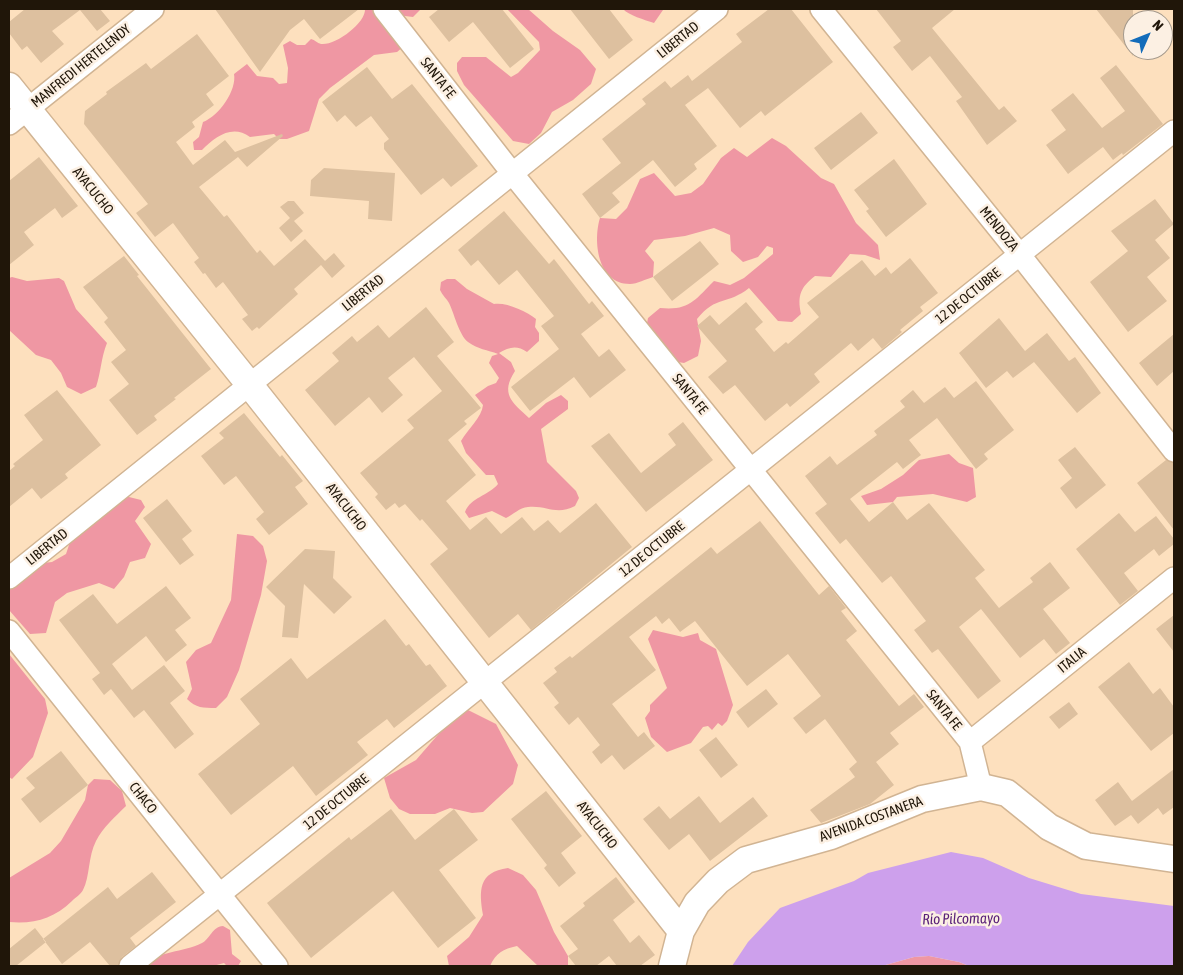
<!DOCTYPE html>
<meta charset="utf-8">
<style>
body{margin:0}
#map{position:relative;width:1183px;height:975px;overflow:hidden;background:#fde0be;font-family:"Asap Condensed",sans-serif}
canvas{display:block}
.frame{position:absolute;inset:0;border:10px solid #201609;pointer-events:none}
.north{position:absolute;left:1123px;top:10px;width:50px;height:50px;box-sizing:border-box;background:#fcf0e3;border:1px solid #a4998c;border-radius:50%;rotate:46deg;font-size:14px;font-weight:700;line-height:20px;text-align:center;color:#201609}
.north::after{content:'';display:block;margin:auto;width:18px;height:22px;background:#136cba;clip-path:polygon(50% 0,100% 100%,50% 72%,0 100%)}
</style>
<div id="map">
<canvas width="1183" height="975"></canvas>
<div class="frame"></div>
<div class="north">N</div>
</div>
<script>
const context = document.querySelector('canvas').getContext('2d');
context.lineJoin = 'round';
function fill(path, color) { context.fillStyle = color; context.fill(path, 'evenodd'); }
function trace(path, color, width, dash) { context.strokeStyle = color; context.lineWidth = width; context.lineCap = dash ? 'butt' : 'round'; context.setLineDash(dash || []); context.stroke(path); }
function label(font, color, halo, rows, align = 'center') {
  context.font = font + ' "Asap Condensed",sans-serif'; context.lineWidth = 5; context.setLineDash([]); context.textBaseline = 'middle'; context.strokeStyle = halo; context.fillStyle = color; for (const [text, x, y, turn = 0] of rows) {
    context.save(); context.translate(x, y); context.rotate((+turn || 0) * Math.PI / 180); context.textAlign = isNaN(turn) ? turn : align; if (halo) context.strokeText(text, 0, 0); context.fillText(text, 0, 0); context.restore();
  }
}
fill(new Path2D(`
 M365,9H376L403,47L397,52L374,55L330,88L319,99L309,131L287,139H279L274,134L250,137C232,124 215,137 202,150H194L193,142L199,137L203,122C219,116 237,90 234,74L247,64L257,76L273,78L279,84L287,83L288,68L283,45L290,41L297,45H305L311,39C315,40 317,43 321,44C335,46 366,23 365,9Z
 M391,9H421L413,17L397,15Z
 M507,9H528L553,31L580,50L596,69L591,84L573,100L552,112L541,133L529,144L513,141L464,85L457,71V63L462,57H486L511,77L518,73L540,50L539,42Z
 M623,9H662L663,10L654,23C645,20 628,15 623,9Z
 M772,138L786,146L821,178L834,184L856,223L878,245L880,260L865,255L850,254L831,277L815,276C801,287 797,295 801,314L792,322L778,321L749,288C728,305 716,295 697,319L701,341L698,356L684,363L666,360L645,334L648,318L660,308C689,311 695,300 714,281L730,285L744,278L773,254V248L767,246L758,257L743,262L731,251L730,235L714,228L685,236L654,240L645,251L654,262L653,277C646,279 637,284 630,284C597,284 593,240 600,218L616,219L627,208L640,179L654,173L675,196L691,193L703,184L721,158L734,148L747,157Z
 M12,277L27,281L59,278L64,281L76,309L107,343C101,358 101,372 96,387L81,394L67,387L61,373L51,360L36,355L9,330V278Z
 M447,279H455L467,289L494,304C506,302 526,311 536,319L535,327L539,333V341L527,352C517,345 509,347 499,353L511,362L515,371C500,394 512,402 529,418L546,403L561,395L568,401V409L541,429L547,462L576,491L579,498L575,506C556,516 547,505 528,507C519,508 514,514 506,518L492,511L469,518L465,512C471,497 488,496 498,484L494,475H486L466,453L461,441C468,429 482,417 483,405L475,395L488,386L496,383L499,378L489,363L492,356L498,354C488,350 477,349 468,342C459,335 454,313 449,303C447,299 442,295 440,290L441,282Z
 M949,454L959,463L973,468L976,497L967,502L933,494L897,497L893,502L867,505L861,496L881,489L903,475L919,460Z
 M125,496L141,500L145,507L135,521L151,544L145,558L130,562L124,577L114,589L99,583L67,593L55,602L46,633L30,634L9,610V567L52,562L66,554L71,539Z
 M237,534L253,536L263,546L267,561L261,595L239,670L227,697L216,708C203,708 196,708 187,699L192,689L186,662L196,650L211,643L231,600Z
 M653,630L683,637L698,633L700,640L716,649L733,705L727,721L722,726L718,723L712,730L708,726L703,727L691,743L667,752L651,737L645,718L650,711V705L667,688L648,639Z
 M9,654L45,699L48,713L33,757L12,779L9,777Z
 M462,707L496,724L518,765L513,784L483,812L472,813L450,808L435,814H410L399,809L390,798L384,778L416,760Z
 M94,779L110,780L122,791L126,806C115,817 103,827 96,841C88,856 90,877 83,890C81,894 75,898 72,901C53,919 35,924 9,922V878L50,853L61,841L85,800L88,785Z
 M508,868L523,875L536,890L554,932L568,956V966H538L517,946C503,949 496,953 490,966H449L447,956L469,937L483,915C479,891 478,872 508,868Z
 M223,926L230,930L232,954L241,961L238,966H227L224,963L213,966H143C160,950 182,953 202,943C210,939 212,927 223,926Z
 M929,956L959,962L969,966H882L914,957Z`), '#ef97a3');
fill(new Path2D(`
 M951,852L983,858L1029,878L1081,894L1174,906V966H969L959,962L929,956L914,957L882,966H732L748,942L780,908L854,881L868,873Z`), '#cda0ec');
fill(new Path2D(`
 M25,9H100L110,21L97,31L80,10L52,31L64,44L41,63L27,46L22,50L9,33V22Z
 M215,9H359L320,39L304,19L290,30L260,72Z
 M439,9H502L534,49L510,68L473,22L449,42L429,17Z
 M570,9H609L633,40L609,59Z
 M769,9H791L833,62L765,116L761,111L740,128L708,88L685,105L717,146L694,164L697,169L675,187L653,160L612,193L620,202L600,218L582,194L621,163L602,139L646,104L642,99L665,81L671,88L688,75L692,81L742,42L736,34Z
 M876,9H955L932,28L999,110L1004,106L1017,121L987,145L956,101L962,97L930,56L912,71L893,47L901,41Z
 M1096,9H1133V56Z
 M197,34L229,76L206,94L214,105L192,122L195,127L176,142L193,165L225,140L235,152L282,134L283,136L247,167L238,157L199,187L224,217L227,215L257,253L260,250L274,266L305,239L325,261L334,253L345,266L332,278L321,265L294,289L298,294L259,329L257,327L252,331L242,319L248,315L223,282L216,288L205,273L203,274L194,262L199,258L173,223L155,237L136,213L148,204L84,124L85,111L107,94L106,92L146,63L151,69Z
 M1116,65L1163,124L1123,155L1122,153L1113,160L1103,147L1068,174L1046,145L1066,130L1051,110L1073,93L1102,128L1125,111L1100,78Z
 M367,67L392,99L412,84L478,166L451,187L443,178L421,195L384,149V143L389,139L371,116L356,127L345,115L337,122L322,102Z
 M861,112L878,133L831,170L814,148Z
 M39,157L78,206L62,218L55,208L24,232L34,245L9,265V181Z
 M894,159L927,204L886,237L866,211L869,209L854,190Z
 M324,168L395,173L392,221L368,219L369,201L310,196L311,180Z
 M1155,199L1174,224L1155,240L1170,258L1147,277L1167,301L1128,332L1090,282L1128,251L1111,231Z
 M288,201H294L304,213L294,221L303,231L291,242L279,228L290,218L280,207Z
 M504,211L549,264L554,259L589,304L592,301L604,316L581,334L599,357L609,349L626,370L590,398L574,377L530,411L511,387L559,349L541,326L554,316L517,270L499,285L478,260L471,266L458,250Z
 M700,241L719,264L672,301L653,277Z
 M124,256L139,275L137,276L211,369L174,398L176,399L154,416L157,420L137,435L109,400L129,384L111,362L126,350L104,322L108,318L83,287Z
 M910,258L938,293L920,307L923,311L900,330L902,332L882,349L873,338L858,351L851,343L814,374L820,382L790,407L787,403L765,421L735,385L723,394L708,377L727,361L697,326L710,315L719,325L746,302L763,322L755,329L774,352L786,342L788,344L819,317L807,303L862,260L875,276L886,267L891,274Z
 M426,307L454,342L437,356L481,408L464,421L467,424L448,440L476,475L446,501L470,530L486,517L501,534L522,517L534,531L548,520L560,533L596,503L632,547L531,630L518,614L489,638L430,564L448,549L422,519L420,521L405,504L399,508L395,503L386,510L375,497L378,494L360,473L414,428L407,420L442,391L414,357L388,378L403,395L382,413L369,397L335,426L305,390L339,361L332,353L352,336L357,342L378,325L389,338Z
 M999,318L1025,351L1047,333L1069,361L1075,357L1101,393L1077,413L1034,362L1013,378L1007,371L986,388L959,353Z
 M1174,334V371L1157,386L1139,363Z
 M976,381L1014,430L984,454L988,459L976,469L937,418L909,440L921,455L903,469L897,462L850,499L869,522L893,502L907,520L929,503L985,570L975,578L999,608L1033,582L1030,578L1050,562L1070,588L1043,609L1070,643L1056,654L1044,639L1020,658L981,609L959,627L1001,681L978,699L938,649L932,653L914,630L926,621L891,576L882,583L846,539L840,544L815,513L827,504L805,476L830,456L837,465L877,435L874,431L905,407L900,401L913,390L924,403L945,387L954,398Z
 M57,390L101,445L65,474L68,478L41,499L32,488L9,507V471L15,466L13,464L43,440L24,415Z
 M244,413L280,457L282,455L303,481L295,487L308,504L269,535L256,519L264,512L236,476L224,485L201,456L224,438L219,433Z
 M683,422L713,460L646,512L591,446L609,433L641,473L676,445L668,434Z
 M1075,447L1106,485L1076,509L1060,488L1072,478L1058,460Z
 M1166,460L1174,463V530L1137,483Z
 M167,499L192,531L182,539L194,555L180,565L143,518Z
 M1119,513L1135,532L1156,516L1174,539V544L1159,556L1154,549L1124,573L1138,591L1120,605L1076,549Z
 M760,521L819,595L829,586L846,608L841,611L857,631L846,640L899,706L914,694L924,707L890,733L899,744L876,762L894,785L870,804L821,823L810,810L855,777L849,769L857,762L825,719L806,734L793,718L821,696L788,654L747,686L695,621L680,632L669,618L662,624L656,616L629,637L656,670L612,704L638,737L644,732L655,746L624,770L612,755L601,764L592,752L600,745L578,717L569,725L554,707L559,703L543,683L557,672L554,668L570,656L572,658L711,547L717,554Z
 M305,549L335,551L333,578L352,597L334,614L304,584L298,638L282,637L285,606L266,587Z
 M166,586L191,618L175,630L187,645L166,662L146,636L112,664L132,690L164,665L185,691L170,703L194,734L175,749L144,710L134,718L111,689L104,695L92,679L100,673L59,620L93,594L117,624Z
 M1174,615V652L1156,629Z
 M385,619L406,646L409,644L426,666L430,664L447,686L394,728L387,719L357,742L368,755L316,796L293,766L231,815L198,774L260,724L240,699L291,658L307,679Z
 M1129,662L1153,694L1160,688L1174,707V733L1151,751L1098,687Z
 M766,689L778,704L748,728L736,712Z
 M1069,702L1078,714L1059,729L1049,717Z
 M716,737L738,765L721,778L699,750Z
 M61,751L88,785L40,823L21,799L35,788L26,778Z
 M1174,769V807L1163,815L1158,808L1138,824L1131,815L1115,826L1095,800L1118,782L1132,801Z
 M546,791L582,836L561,853L576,873L559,887L544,868L547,865L511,819Z
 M699,796L720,823L753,797L768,816L710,861L689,834L669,850L643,819L659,806L670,819Z
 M391,809L415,840L454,809L478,840L439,870L476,918L438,948L393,891L311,958L267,903L349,837L351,840Z
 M152,872L176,902L130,938L136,946L122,957L118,966H110L90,942L62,964L43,939L108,887L117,899Z
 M616,877L635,902L613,920L630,943L639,935L655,955L640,966H617L609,956L596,966H576L568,956L578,949L560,926L585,906L583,903Z
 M35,928L46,942L16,966H9V949Z`), '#ddc09f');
const minor = new Path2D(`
 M384,9L512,173L970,742L981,787
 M821,9L1020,255L1174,451
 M9,124L153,9
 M9,578L717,9
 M9,631L277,966
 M970,742L1174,578
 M130,966L1174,131`);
const tertiary = new Path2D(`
 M9,86L249,384L681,931
 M672,966L681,931L697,903L718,881L746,860L831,836L922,799L981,787L1007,793L1049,827L1086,846L1174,859`);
trace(minor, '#d1b493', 24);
trace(tertiary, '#d1b493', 29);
trace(minor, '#fff', 21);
trace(tertiary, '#fff', 26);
label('14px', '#201609', '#fcf0e3', [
 ["LIBERTAD",678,40,-39],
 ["MANFREDI HERTELENDY",81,66,-39],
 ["SANTA FE",438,78,52],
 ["AYACUCHO",93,191,51],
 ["MENDOZA",999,229,51],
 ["LIBERTAD",363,293,-39],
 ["12 DE OCTUBRE",968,296,-39],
 ["SANTA FE",690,394,51],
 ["AYACUCHO",346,507,52],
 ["LIBERTAD",47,547,-39],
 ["12 DE OCTUBRE",652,549,-39],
 ["ITALIA",1072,660,-39],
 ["SANTA FE",944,710,51],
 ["CHACO",143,798,51],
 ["12 DE OCTUBRE",336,802,-39],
 ["AVENIDA COSTANERA",871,819,-20],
 ["AYACUCHO",597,825,52]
]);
label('italic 15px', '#592078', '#fcf0e3', [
 ["Río Pilcomayo",961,919,-1]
]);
</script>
